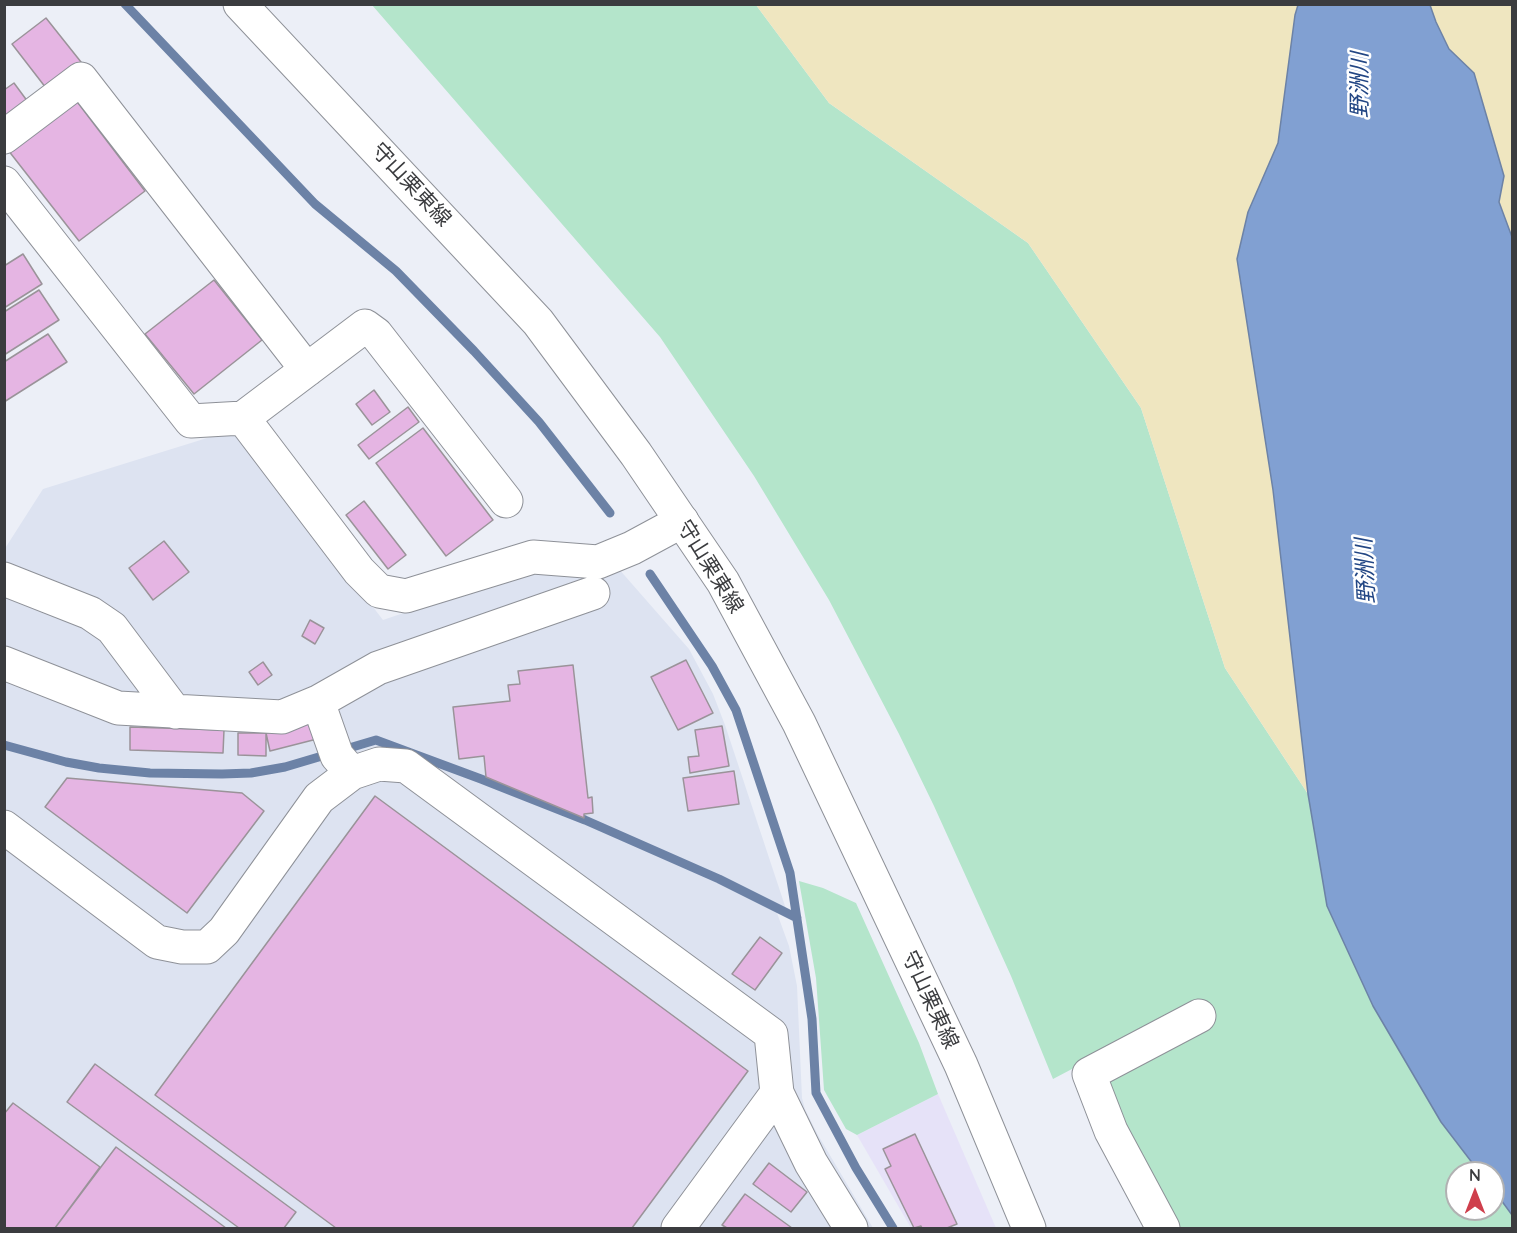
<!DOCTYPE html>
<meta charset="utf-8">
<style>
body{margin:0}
#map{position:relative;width:1517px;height:1233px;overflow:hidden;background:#eceff7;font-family:Quicksand,sans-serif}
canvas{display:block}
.frame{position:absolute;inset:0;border:6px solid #3b3c3f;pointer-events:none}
.north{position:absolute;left:1445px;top:1161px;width:60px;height:60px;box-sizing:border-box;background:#fff;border:2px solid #b1b1b2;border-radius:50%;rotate:0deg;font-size:16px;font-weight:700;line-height:24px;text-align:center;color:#3b3c3f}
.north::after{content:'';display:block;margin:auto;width:21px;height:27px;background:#cf3f4c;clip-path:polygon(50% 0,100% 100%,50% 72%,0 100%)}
</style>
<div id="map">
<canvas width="1517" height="1233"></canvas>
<div class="frame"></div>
<div class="north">N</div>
</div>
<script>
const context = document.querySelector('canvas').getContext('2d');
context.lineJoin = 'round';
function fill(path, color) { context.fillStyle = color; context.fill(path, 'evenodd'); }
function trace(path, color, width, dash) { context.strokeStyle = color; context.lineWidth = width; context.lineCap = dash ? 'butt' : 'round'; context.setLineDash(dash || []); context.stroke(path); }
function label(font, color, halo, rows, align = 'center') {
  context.font = font + ' Quicksand,"Noto Sans JP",sans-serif'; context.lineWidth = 5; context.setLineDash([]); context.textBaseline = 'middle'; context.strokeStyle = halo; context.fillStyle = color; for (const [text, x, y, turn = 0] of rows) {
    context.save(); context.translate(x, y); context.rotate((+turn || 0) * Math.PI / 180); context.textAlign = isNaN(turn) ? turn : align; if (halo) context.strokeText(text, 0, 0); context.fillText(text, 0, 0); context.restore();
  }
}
fill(new Path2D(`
 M938,1094L996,1228H911L857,1135Z`), '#e6e2f8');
fill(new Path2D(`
 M236,429L383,620L535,568H618L689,649L713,694L725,725L786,909L777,913L789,946L797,986L802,1098L805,1109L818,1135L873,1228H5L4,550L43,489Z`), '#dde3f1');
fill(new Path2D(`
 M372,5H756L829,103L1028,243L1141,408L1225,668L1308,794L1327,906L1373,1006L1441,1122L1480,1173H1457V1209H1493V1189L1512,1215V1228H1175L1091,1059L1053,1079L1011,976L934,806L899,734L829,600L754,476L660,337Z
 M799,881L823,888L856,903L919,1043L938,1094L857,1135L846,1129L824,1090L816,978Z`), '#b4e5cb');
fill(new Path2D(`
 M756,5H1298L1295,15L1278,144L1248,212L1237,259L1273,490L1308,794L1225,668L1141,408L1028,243L829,103Z
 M1430,5H1512V237L1499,202L1504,176L1474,73L1449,49L1436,22Z`), '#efe6c0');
const water = new Path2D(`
 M1298,5H1430L1436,22L1449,49L1474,73L1504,176L1499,202L1512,237V1215L1493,1189V1173H1480L1441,1122L1373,1006L1327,906L1308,794L1273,490L1237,259L1248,212L1278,143L1295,15Z`);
fill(water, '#81a0d2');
trace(water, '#6c82a6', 1.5);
trace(new Path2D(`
 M125,4L315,204L396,271L474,351L539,422L610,513
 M650,574L712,666L736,710L790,873L812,1019L816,1093L856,1168L893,1228
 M4,745L66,762L99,768L150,773L222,774L251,773L285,767L376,740L481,779L585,820L719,879L797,918`), '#6c82a6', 9);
const building = new Path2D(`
 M46,18L81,62L46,88L12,44Z
 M14,83L28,102L4,120V90Z
 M75,99L145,191L79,241L8,150Z
 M23,254L42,284L4,308V266Z
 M214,280L262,340L194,394L145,334Z
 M39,290L59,320L4,355V312Z
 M48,334L67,362L4,402V362Z
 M374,390L390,412L372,425L356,404Z
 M408,407L419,422L369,459L358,445Z
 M423,428L493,520L446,556L376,463Z
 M364,501L406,555L388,569L346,515Z
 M164,541L189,572L153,600L129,568Z
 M310,620L324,628L315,644L302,636Z
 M686,660L713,713L678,730L651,677Z
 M263,662L272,675L258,685L249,672Z
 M573,665L588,798L592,797L593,813L584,814V818L486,777L484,756L459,759L453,707L510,701L508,685L520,684L518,671Z
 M312,722L317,739L270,751L266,733Z
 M722,726L729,766L690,773L688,757L699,756L695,730Z
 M130,727L224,730L223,753L130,750Z
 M238,733H266V756L238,755Z
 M734,771L739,804L688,811L683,778Z
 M67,778L242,793L264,811L187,913L45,807Z
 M375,796L748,1071L632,1228H336L155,1095Z
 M760,937L782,953L755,990L732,974Z
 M95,1064L296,1212L284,1228H239L67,1102Z
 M13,1103L100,1167L55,1228H4V1114Z
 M915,1134L957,1224L947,1228H922L921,1226L914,1228L885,1169L891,1166L883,1149Z
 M116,1147L226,1228H55Z
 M769,1163L807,1192L791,1212L753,1184Z
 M745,1194L792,1228H727L722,1225Z`);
fill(building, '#e5b5e3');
trace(building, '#9a9399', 1.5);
const minor = new Path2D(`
 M4,137L81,79L307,370
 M4,183L191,421L243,418
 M506,501L376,334L365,326L243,418L359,571L379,591L406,596L533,557L598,562L632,548L682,521
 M4,579L90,613L112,628L175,712
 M4,663L118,708L282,717L318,702
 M352,773L337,756L318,702L378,668L593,593
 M4,827L157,942L182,947H207L224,931L319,798L352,773L379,764L406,766L771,1034L777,1093L678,1228
 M777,1093L811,1163L851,1228
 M1163,1228L1111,1131L1089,1074L1199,1016`);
const major = new Path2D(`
 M240,4L538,322L636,454L723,582L799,723L961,1065L1029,1228`);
trace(minor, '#8e9198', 35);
trace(major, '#8e9198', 35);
trace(minor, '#fff', 33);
trace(major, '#fff', 33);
label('21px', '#3b3c3f', '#fff', [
 ["守山栗東線",411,185,47],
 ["守山栗東線",710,567,58],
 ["守山栗東線",930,1000,65]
]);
label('italic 22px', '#224684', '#fff', [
 ["野洲川",1360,85,-90],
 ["野洲川",1366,571,-93]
]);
</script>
